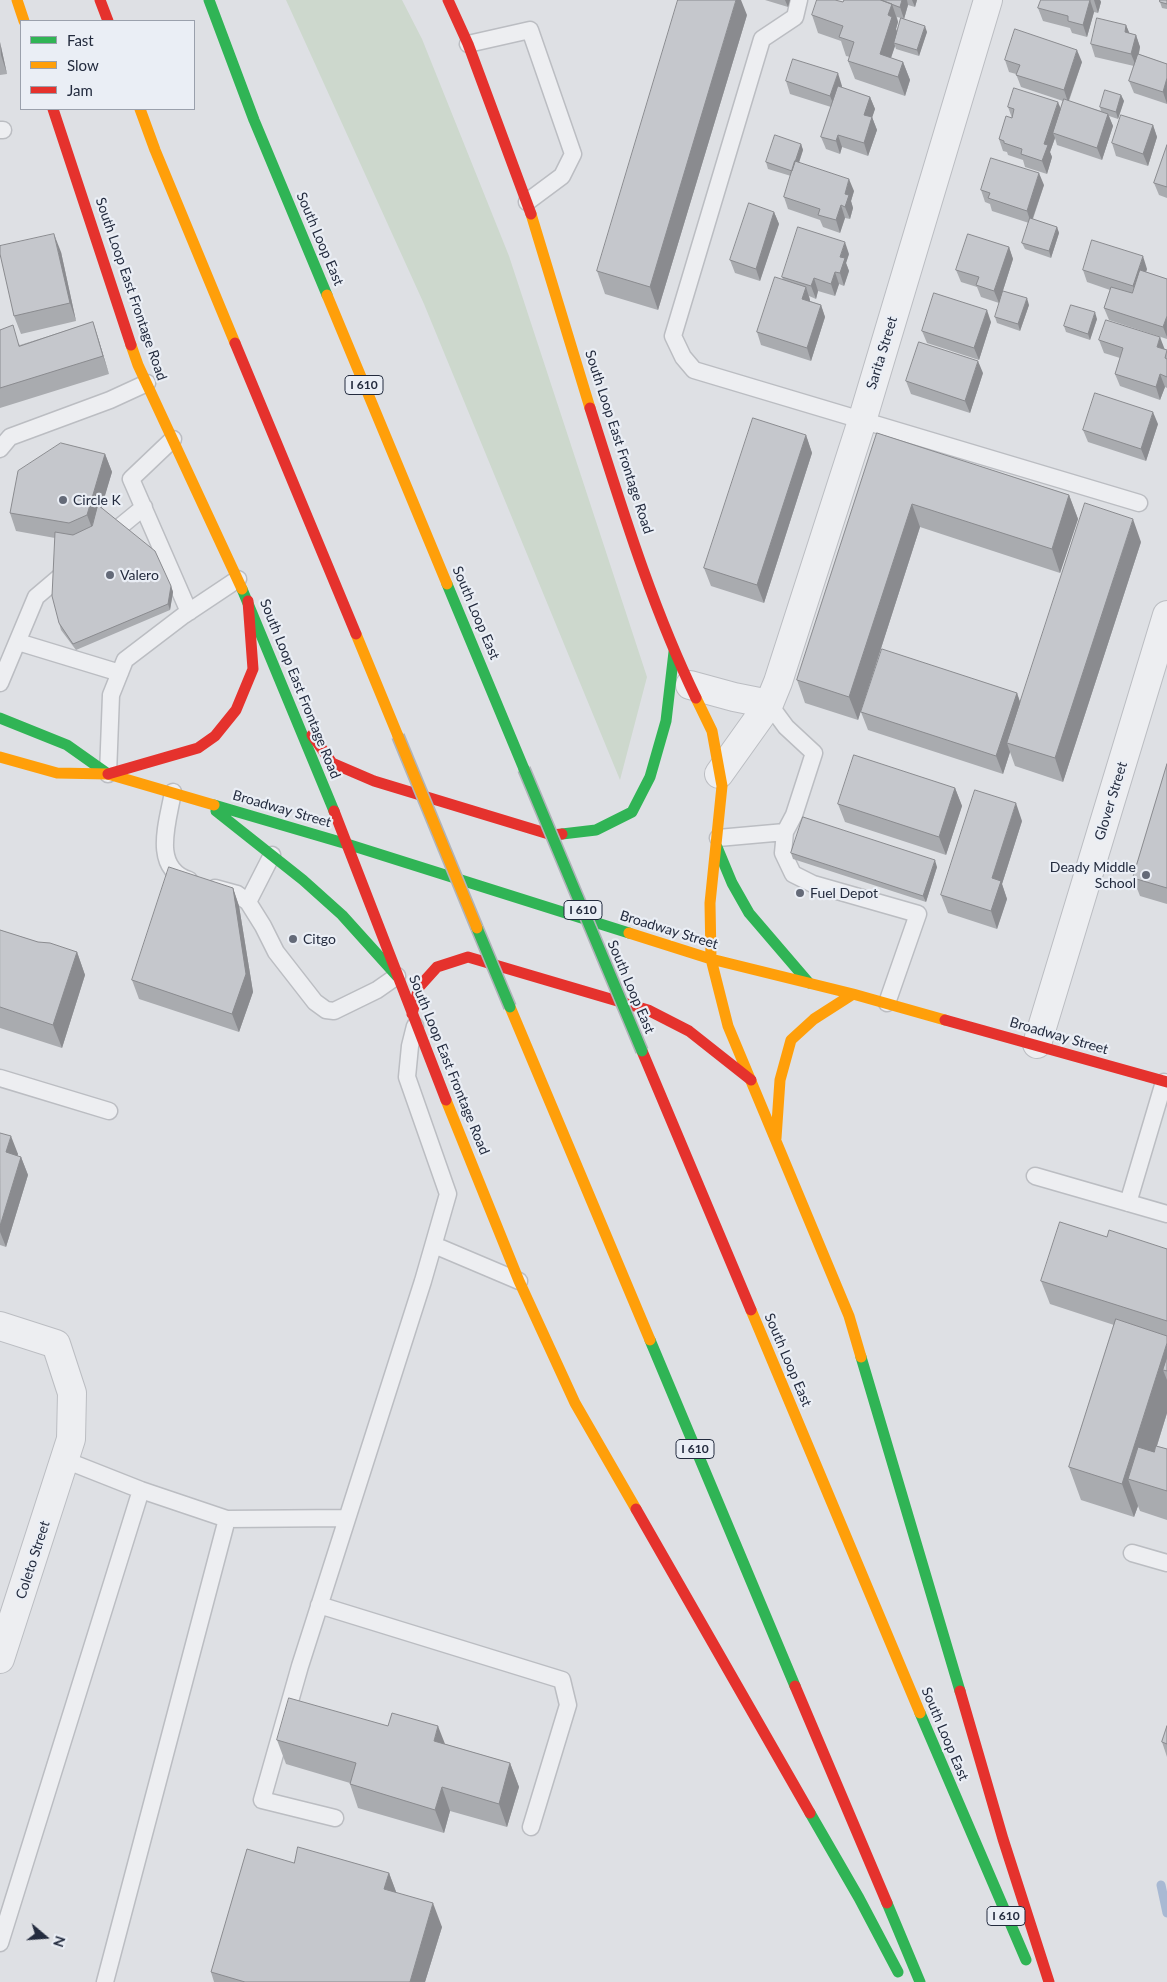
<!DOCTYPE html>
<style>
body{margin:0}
#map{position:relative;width:1167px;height:1982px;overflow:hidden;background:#dee0e4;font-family:Lato,sans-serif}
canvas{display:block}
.legend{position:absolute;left:20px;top:20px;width:175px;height:90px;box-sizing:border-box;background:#eaeef5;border:1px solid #9aa0ac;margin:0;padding:6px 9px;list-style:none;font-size:15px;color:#232b3e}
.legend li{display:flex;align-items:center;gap:10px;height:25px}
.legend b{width:25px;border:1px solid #9aa0ac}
.north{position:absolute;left:20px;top:1912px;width:50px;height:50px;-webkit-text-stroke:4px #eaeef5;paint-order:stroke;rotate:108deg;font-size:14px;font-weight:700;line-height:20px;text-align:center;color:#232b3e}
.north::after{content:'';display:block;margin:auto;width:18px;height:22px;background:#232b3e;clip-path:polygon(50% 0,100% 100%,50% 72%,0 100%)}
</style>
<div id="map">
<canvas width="1167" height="1982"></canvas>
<ul class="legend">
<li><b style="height:6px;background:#30b455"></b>Fast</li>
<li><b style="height:6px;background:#ff9f0a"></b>Slow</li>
<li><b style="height:6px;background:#e5322d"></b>Jam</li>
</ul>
<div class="north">N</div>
</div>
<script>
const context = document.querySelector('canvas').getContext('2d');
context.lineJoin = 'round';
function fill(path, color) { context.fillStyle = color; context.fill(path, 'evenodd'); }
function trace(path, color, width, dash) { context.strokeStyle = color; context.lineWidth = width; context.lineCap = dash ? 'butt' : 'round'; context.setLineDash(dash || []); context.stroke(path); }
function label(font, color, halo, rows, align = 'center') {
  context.font = font + ' Lato,sans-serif'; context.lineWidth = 4.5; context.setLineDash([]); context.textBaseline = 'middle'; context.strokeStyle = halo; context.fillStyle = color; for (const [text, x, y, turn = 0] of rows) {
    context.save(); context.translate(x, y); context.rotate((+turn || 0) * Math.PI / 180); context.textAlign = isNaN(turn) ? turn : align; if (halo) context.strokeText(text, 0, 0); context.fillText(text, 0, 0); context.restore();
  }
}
fill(new Path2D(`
 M286,0H402L422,39L509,256L647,677L620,780L424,304Z`), '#cdd8cd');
trace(new Path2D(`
 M1161,1885L1167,1913`), '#a8b9d3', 9);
const lane = new Path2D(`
 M799,0L795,17L762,39L673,336L683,357L694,370L1139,503
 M468,44L530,30L573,154L562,176L527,202
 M0,130H3
 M173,439L131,479L189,612
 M0,449L10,437L110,400L147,383
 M105,539L144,507
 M18,642L120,673
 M0,683L36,597L69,569
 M769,704L786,727L814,753L794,815L785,832L783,853L793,874L813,884L918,914L887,1003
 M108,774L111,695L125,660L184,615L238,579
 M173,792C168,822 151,868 189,880
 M718,838L785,832
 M215,888L237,894L248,902L263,926L276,952L315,1002L326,1010L334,1011L377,990L397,976
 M248,902L272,855
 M0,1078L109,1111
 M1035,1176L1167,1214
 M1128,1203L1164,1082
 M434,1245L519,1281
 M65,1460L141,1490L227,1519L347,1518
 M1132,1553L1167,1563
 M319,1605L562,1680L568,1705L531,1827
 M335,1818L262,1800L300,1666L423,1281L448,1194L407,1077L410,1046L415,1026
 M0,1943L141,1490
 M105,1982L227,1519`);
const street = new Path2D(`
 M690,685L734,697L769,704
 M719,774L769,704L778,682L862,421L988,0
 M1037,1044L1167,615
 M0,1326L56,1344L72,1393L71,1439L0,1659`);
trace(lane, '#bbbdc2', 19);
trace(street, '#bbbdc2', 30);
trace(lane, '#edeef1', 16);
trace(street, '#edeef1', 28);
trace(new Path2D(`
 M209,0L254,120L327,295
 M447,584L524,769
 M242,589L334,811
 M0,718L67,745L108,774
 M214,805L347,844L629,933
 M216,811L303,880L342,915L397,976
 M562,834L596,830L632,812L650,777L666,721L674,652
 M717,847L732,883L749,913L809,983
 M650,1340L795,1686
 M861,1357L960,1691
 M920,1713L1026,1960
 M810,1813L859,1898L898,1972
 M887,1903L920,1982`), '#30b455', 11);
trace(new Path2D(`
 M17,0L24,21
 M140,109L155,150L235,343
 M531,214L590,408
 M327,295L447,584
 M131,345L138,365L242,589
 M356,634L398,736
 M696,698L712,731L722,786L710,903L711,959
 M0,757L57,773L108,774L214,805
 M629,933L711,959L853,994L945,1020
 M711,959L728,1026L849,1316L861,1357
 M510,1007L650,1340
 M446,1100L519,1281
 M776,1138L780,1080L791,1040L814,1019L853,994
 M519,1281L575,1403L636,1509
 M751,1310L920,1713`), '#ff9f0a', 11);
trace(new Path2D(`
 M100,0L108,21
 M448,0L468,44L531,214
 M53,109L131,345
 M235,343L356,634
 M590,408C621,505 651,605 696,698
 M312,735L332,763L374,781L552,835L562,834
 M108,774L198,748L215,736L236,710L253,669L248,601
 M334,811L446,1100
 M412,1014L419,987L437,967L468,957L648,1010L689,1031L751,1080
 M945,1020L1167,1082
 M642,1051L751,1310
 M636,1509L810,1813
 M795,1686L887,1903
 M960,1691L1003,1839L1049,1982`), '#e5322d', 11);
const fastBridge = new Path2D(`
 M524,769L642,1051
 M477,928L510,1007`);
const slowBridge = new Path2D(`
 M398,736L477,928`);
trace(fastBridge, '#b0b3b9', 14, []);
trace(slowBridge, '#b0b3b9', 14, []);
trace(fastBridge, '#30b455', 11);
trace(slowBridge, '#ff9f0a', 11);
fill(new Path2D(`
 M765,0H790L788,7Z
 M844,0H917L915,7L908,5L904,19L927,32L919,56L896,49L895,46L891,58L903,62L910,80L905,96L855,79L848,61L850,57L846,56L841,41L818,33L812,15L843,2ZM897,17L901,18L897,31L896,29L898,22Z
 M1041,0H1100L1101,2L1098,13L1094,12L1087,37L1072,33L1070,28L1043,21L1038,8Z
 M1167,0V9L1162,8L1160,2Z
 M747,15L658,310L605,294L597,271Z
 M1126,25L1129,33L1136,35L1140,47L1139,54L1167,64V104L1134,93L1129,81L1134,66L1095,57L1091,44Z
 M0,42L7,74L0,75Z
 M1005,60L1082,62L1069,101L1101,111L1100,107L1121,95L1124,101L1118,119L1109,116L1113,126L1102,160L1057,145L1055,138L1050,152L1052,157L1047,174L1025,167L1023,160L1008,155L1007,152L1003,151L999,139L1012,118L1008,107L1061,109L1063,101L1021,87L1016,74L1009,72Z
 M786,81L842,86L841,88L870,97L875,109L872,117L877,130L868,156L842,147L840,154L826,149L821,137L831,107L790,94Z
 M1153,125L1157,137L1148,166L1116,156L1112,143Z
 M801,144L803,150L799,163L854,191L851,201L853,208L850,219L845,218L840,233L823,227L820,220L788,209L784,197L791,176L768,169L766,162Z
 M1167,145V198L1159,195L1154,183Z
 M1044,185L1033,219L1057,227L1059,233L1051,258L1025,249L1022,243L1029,223L992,211L990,204L985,202L981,190Z
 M774,212L779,224L760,281L735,273L730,260Z
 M1009,247L1013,259L999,303L981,297L977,287L961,282L956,270Z
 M61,252L76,321L21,334L14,316Z
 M849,254L846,263L849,271L844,286L839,284L835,296L818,291L816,299L809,296L810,301L821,305L825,317L811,361L761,345L757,332L783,280L782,277Z
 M1147,269L1146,272L1167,279V339L1109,320L1104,308L1110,290L1087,282L1083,270Z
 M1029,305L1020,331L997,323L995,317Z
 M1097,319L1090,340L1066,332L1064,326Z
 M93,322L99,341L109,374L0,408V330L20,345Z
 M991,322L979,360L927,343L922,331Z
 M1099,340L1167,350V388L1165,387L1160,400L1120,386L1115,374L1120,358L1104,353Z
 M983,373L970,413L911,394L906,381Z
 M1158,424L1146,461L1088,442L1083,430Z
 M877,433L1069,495L1078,519L1060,573L920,527L858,720L805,703L797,680Z
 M806,435L812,453L764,603L711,586L704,568Z
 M105,454L112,472L101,507L171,586L173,592L170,610L76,650L61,630L59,623L55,538L16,531L10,513Z
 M1141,542L1063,782L1015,766L1010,752L1003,774L868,730L861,712L1017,693L1020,702Z
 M1167,764V904L1140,896L1133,878Z
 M955,788L962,806L946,855L845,822L838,804Z
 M1022,821L1002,884L1007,899L997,929L948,913L941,895Z
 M791,853L937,867L926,902L793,859Z
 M233,888L239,906L253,992L239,1032L139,999L132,980Z
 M0,930L38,942L77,952L85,975L62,1048L0,1028Z
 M0,1133L18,1154L17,1156L21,1157L28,1175L6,1247L0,1245Z
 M1107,1237L1167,1249V1413L1157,1446L1167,1449V1520L1140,1511L1138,1506L1134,1517L1081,1500L1069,1467L1114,1325L1050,1304L1041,1281Z
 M1167,1726V1757L1162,1742Z
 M277,1740L445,1744L510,1763L519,1787L507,1827L450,1811L444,1833L358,1808L350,1784V1783L286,1764Z
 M294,1863L389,1873L396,1892L442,1927L425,1982H214L211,1972Z`), '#a9abaf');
fill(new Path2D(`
 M736,0H741L747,15L658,310L650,287Z
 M785,0H790L788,7Z
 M902,0H907L908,5L904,19L900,7Z
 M912,0H917L915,7Z
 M1090,0L1094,12L1087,37L1083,25Z
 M1094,0H1100L1101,2L1098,13Z
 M892,4L898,22L896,29L898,35L894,43L895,46L886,72L880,54L888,15Z
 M1126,25L1131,37L1125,32Z
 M925,26L927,32L919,56L917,50Z
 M1136,35L1140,47L1136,66L1131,54Z
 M0,42L7,74L1,55Z
 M1077,50L1082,62L1068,102L1064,90Z
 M903,62L910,80L905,96L898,77Z
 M838,73L842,86L835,108L830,96Z
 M1167,78V104L1163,92Z
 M1121,95L1124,101L1118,119L1116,112Z
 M870,97L875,109L869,127L864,115Z
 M1058,102L1063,114L1053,133L1055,138L1050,152L1052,157L1047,174L1042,161L1044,144Z
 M1108,114L1113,126L1102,160L1097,148Z
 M872,117L877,130L868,156L864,143Z
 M1153,125L1157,137L1148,166L1143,154Z
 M838,135L842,147L840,154L836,141Z
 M801,144L803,150L794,177L792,171Z
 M1039,173L1044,185L1031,223L1027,211Z
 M849,179L854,191L851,201L853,208L850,219L845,207V194Z
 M841,205L845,218L840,233L836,220Z
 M774,212L779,224L760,281L756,269Z
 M1057,227L1059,233L1051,258L1049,251Z
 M54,234L61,252L76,321L70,303Z
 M845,242L849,254L846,263L849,271L844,286L840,273V257Z
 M1009,247L1013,259L999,303L994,291Z
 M1143,256L1147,269L1137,298L1133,286Z
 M835,272L839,284L835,296L831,284Z
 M814,278L818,291L816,299L811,286Z
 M806,287L810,300L807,311L802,299Z
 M1027,298L1029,305L1020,331L1018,324Z
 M821,305L825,317L811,361L807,348Z
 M987,310L991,322L979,360L974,348Z
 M1095,312L1097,319L1090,340L1088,334Z
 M1167,316V337L1163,327Z
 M93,322L99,341L109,374L103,356Z
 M1160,337L1165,350L1157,347Z
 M978,361L983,373L970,413L965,401Z
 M1160,374L1165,387L1160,400L1156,387Z
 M1153,412L1158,424L1146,461L1141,449Z
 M806,435L812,453L764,603L757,585Z
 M105,454L112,472L94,533L87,515Z
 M1069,495L1078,519L1060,573L1052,549Z
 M912,504L920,527L858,720L849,697Z
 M1133,519L1141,542L1063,782L1055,758Z
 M171,586L173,592L170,610L168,604Z
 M1017,693L1023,711L1007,743L1010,752L1003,774L996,756Z
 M955,788L962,806L946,855L939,837Z
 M1016,803L1022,821L1002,884L1007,899L997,929L991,911L992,878Z
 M935,860L937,867L926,902L923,896Z
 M233,888L239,906L253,992L239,1032L232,1014Z
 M77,952L85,975L62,1048L53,1025Z
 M11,1136L18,1154L13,1171L6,1152Z
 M21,1157L28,1175L6,1247L0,1232V1226Z
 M1167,1343V1371L1163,1370L1167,1380V1413L1145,1484L1128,1479L1138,1506L1134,1517L1122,1484Z
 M438,1726L447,1749L434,1741Z
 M510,1763L519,1787L507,1827L499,1804Z
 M442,1787L450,1811L444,1833L435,1810Z
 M389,1873L398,1897L384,1889Z
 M433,1903L442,1927L425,1982H410Z`), '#8a8b8f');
const building = new Path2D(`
 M678,0H736L650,287L597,271Z
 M817,0H835L843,2L844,0H881L892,4L888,15L892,17L880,54L903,62L898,77L848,61L854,42L839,37L843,26L812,15Z
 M881,0H902L900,7Z
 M1041,0H1090L1083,25L1068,21V16L1038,8Z
 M1160,0H1167V4L1160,2Z
 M901,18L925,26L917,50L894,43Z
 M1097,18L1126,25L1125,32L1136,35L1131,54L1091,44Z
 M1015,29L1077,50L1064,90L1016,75L1020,65L1005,60Z
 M1138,54L1167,64V78L1163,92L1129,81Z
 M793,59L838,73L830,96L786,81Z
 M838,86L870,97L864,115L872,117L864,143L838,135L836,141L821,137Z
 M1014,88L1058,102L1044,144L1048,145L1042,161L1021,154L1022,149L1004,143V141L999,139L1006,116L1012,118L1014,109L1008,107Z
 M1105,90L1121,95L1116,112L1100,107Z
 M1064,99L1108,114L1097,148L1053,133Z
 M1121,115L1153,125L1143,154L1112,143Z
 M775,135L801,144L792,171L766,162Z
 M1167,145V187L1154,183Z
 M991,158L1039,173L1027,211L988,198L990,193L981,190Z
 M795,161L849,179L845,194L849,195L845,207L841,205L836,220L818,215L820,209L784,197Z
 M749,203L774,212L756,269L730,260Z
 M1030,218L1057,227L1049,251L1022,243Z
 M798,227L845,242L840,257L845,258L840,273L835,272L831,284L814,278L811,286L782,277Z
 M54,234L70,303L14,316L0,254V246Z
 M968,234L1009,247L994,291L976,285L979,277L956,270Z
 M1092,240L1143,256L1133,286L1083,270Z
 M1140,270L1167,279V316L1163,327L1104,308L1111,287L1132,293Z
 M775,277L806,287L802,299L821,305L807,348L757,332Z
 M1003,291L1027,298L1018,324L995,317Z
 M934,293L987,310L974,348L922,331Z
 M1071,305L1095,312L1088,334L1064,326Z
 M1106,320L1160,337L1157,347L1167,350L1165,358L1167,359V377L1160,374L1156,387L1115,374L1123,348L1099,340Z
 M93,322L103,356L0,388V330L13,325L19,346Z
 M919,342L978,361L965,401L906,381Z
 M1095,393L1153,412L1141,449L1083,430Z
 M753,418L806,435L757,585L704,568Z
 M877,433L1069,495L1052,549L912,504L849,697L797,680Z
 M61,443L105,454L87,515L69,523L10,513L18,471Z
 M1085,503L1133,519L1055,758L1007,743Z
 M98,505L155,551L171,586L168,604L73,644L59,623L52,596L55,532L73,535L92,526Z
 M882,649L1017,693L996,756L861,712Z
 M854,755L955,788L939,837L838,804Z
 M1167,764V888L1133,878Z
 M975,790L1016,803L992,878L1001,881L991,911L941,895Z
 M803,817L935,860L923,896L791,853Z
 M169,867L233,888L246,974L232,1014L132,980Z
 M0,930L38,942L50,943L77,952L53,1025L0,1007Z
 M0,1133L11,1136L6,1152L21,1157L0,1226Z
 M1060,1222L1107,1237L1109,1230L1167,1249V1321L1041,1281Z
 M1116,1319L1167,1336V1343L1122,1484L1069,1467Z
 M1167,1357V1371L1163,1370Z
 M1156,1446L1167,1449V1491L1128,1479L1138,1447L1154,1452Z
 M289,1698L388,1726L392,1713L438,1726L434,1741L510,1763L499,1804L442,1787L435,1810L350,1784L356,1763L277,1740Z
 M1167,1726V1744L1162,1742Z
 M298,1847L389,1873L384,1889L433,1903L410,1982H245L211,1972L247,1849L294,1863Z`);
fill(building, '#c5c7cc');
trace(building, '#8a8b8f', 1);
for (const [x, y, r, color] of [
 [63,500,5,"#646a78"],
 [110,575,5,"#646a78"],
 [1146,875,5,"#646a78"],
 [800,893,5,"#646a78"],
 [293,939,5,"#646a78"]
]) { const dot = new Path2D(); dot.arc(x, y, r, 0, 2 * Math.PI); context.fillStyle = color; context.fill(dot); trace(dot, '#eaeef5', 2); }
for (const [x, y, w] of [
 [364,385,38],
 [583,910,38],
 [695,1449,38],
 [1006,1916,38]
]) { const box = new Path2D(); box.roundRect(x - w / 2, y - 9.5, w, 19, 4); context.fillStyle = '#eaeef5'; context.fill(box); trace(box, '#232b3e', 1); }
label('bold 12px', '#232b3e', null, [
 ["I 610",364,385],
 ["I 610",583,910],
 ["I 610",695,1449],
 ["I 610",1006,1916]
]);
label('14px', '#232b3e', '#eaeef5', [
 ["South Loop East",320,239,67],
 ["South Loop East Frontage Road",131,289,71],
 ["Sarita Street",882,353,-73],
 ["South Loop East Frontage Road",619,442,72],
 ["South Loop East",476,613,67],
 ["South Loop East Frontage Road",300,689,68],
 ["Glover Street",1111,801,-73],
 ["Broadway Street",282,809,16],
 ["Broadway Street",669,930,17],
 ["South Loop East",631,987,67],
 ["Broadway Street",1059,1036,16],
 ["South Loop East Frontage Road",449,1065,68],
 ["South Loop East",788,1360,67],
 ["Coleto Street",33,1560,-72],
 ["South Loop East",945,1734,67]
]);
label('14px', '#232b3e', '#eaeef5', [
 ["Circle K",73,500],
 ["Valero",120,575],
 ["Deady Middle",1136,867,"right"],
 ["School",1136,883,"right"],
 ["Fuel Depot",810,893],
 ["Citgo",303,939]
], 'left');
</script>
